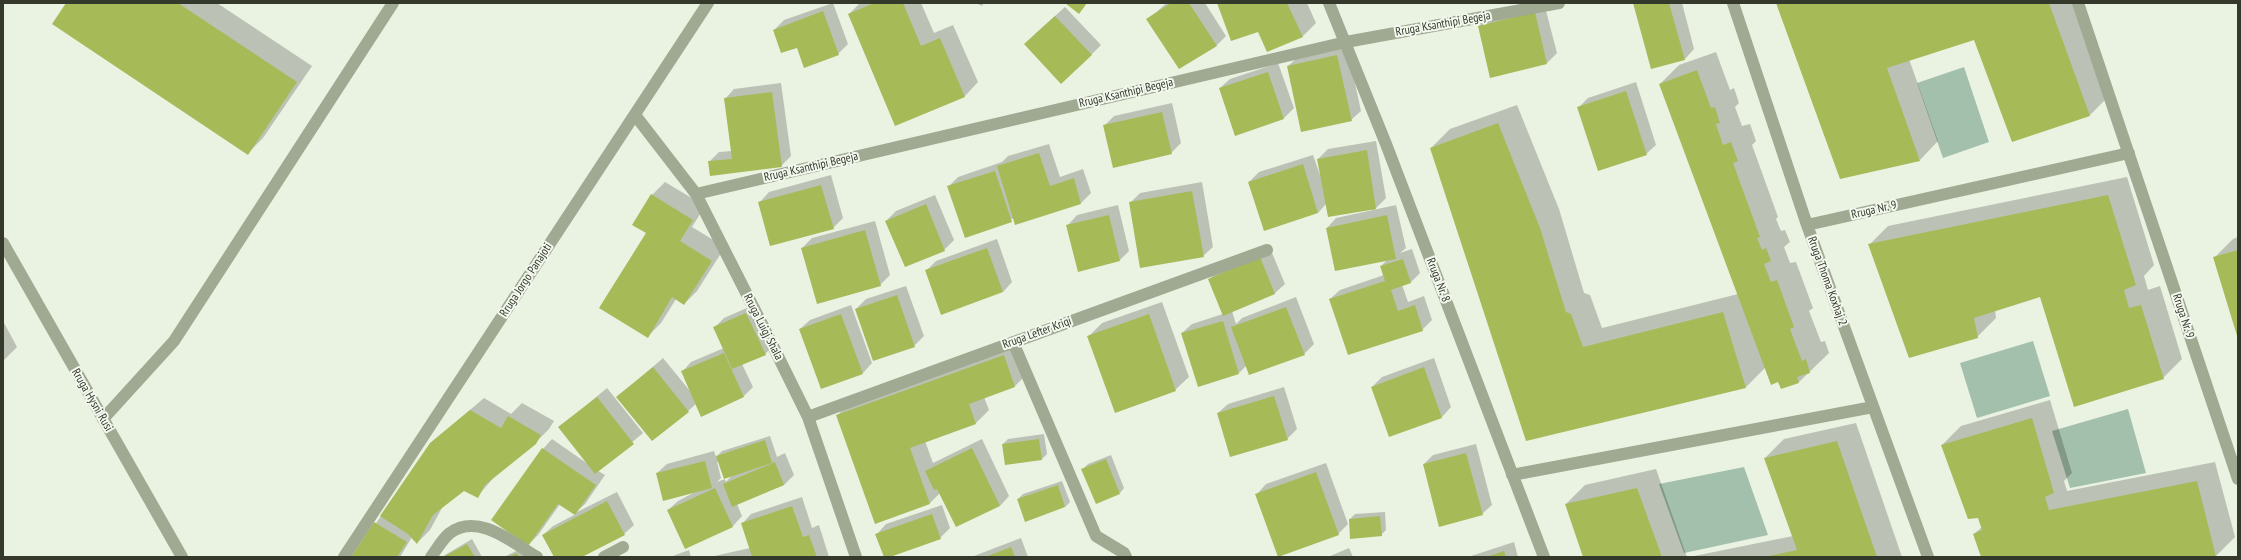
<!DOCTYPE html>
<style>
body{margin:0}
#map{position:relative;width:2241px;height:560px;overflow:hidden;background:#eaf2e2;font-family:"PT Sans Narrow",sans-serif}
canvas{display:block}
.frame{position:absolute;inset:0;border:4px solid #35392c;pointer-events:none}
</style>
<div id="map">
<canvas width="2241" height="560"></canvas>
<div class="frame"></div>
</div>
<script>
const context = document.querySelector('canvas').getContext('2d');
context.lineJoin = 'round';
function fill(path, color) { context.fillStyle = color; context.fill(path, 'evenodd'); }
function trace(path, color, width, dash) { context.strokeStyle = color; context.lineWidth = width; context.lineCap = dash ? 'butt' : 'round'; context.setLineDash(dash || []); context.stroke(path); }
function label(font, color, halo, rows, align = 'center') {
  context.font = font + ' "PT Sans Narrow",sans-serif'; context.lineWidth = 4; context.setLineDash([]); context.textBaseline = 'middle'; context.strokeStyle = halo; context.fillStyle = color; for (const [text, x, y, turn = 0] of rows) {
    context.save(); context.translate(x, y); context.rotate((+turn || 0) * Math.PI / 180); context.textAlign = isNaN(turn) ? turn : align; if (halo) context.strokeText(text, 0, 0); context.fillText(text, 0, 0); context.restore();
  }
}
fill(new Path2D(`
 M1964,67L1989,142L1943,158L1917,83Z
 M2033,341L2050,396L1977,418L1960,363Z
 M2128,409L2146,473L2070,488L2052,431Z
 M1744,467L1768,535L1684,553L1659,484Z`), '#a3c0ac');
fill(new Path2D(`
 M68,3H217L312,66L263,138L248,153Z
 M833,3L848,44L838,54L797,47L774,30L784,20Z
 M860,3H921L934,33L953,25L978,82L965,96L896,125L849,14Z
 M976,3H984L982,6Z
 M1167,3H1205L1226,36L1216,46L1148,19Z
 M1218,3H1307L1316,23L1303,36L1268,51L1258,30Z
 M1544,3L1557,53L1547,63L1491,77L1479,26L1488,17Z
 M1634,3H1682L1694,49L1685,59Z
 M1777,3H2075L2109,96L2090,115L2013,141L1974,38L1909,59L1938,141L1920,160Z
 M1065,7L1101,45L1091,55L1035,34Z
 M1347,46L1361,111L1351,120L1288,66L1298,57Z
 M1716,52L1730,90L1734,88L1739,103L1735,107L1742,126L1750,124L1756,141L1752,145L1778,217L1776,219L1781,231L1785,230L1790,242L1784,247L1790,263L1796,262L1813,308L1809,311L1821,342L1825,341L1829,353L1799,382L1782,388L1779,381L1766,367L1746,387L1527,440L1431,148L1450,129L1517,105L1559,209L1584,293L1590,295L1602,328L1738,294L1660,84L1679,65Z
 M1278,63L1294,108L1284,118L1236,134L1220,88L1230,79Z
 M1636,82L1656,145L1646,154L1578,108L1588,98Z
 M781,83L791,156L781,166L709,162L719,152L732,151L725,99L734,89Z
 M1172,103L1181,143L1171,153L1104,126L1114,116Z
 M1376,141L1386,198L1374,210L1326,204L1318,213L1249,182L1259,172L1313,155L1321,178L1318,159L1328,149Z
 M1049,144L1060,177L1083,169L1091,193L1081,203L1016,223L1014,218L965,236L948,187L958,177L1002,162L1008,156Z
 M831,175L843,218L833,228L760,202L769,192Z
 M2127,177L2154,265L2144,276L2148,290L2160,286L2182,359L2163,378L2041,296L1995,310L1996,318L1977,337L1869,245L1888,226Z
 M665,182L705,206L692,227L725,247L697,291L684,304L676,299L661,323L648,336L647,233L652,195Z
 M1202,182L1213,247L1203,256L1131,202L1140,193Z
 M935,195L954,240L944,250L886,221L896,211Z
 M1118,205L1129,251L1120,260L1068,225L1077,215Z
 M1396,205L1406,248L1400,253L1412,249L1420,273L1410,283L1402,285L1408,302L1424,296L1432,320L1422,330L1330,299L1340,290L1384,275L1381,266L1388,259L1335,270L1327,228L1336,218Z
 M875,221L890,275L880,285L802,248L812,238Z
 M2238,237V337L2214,258L2233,239Z
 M997,239L1012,282L1003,292L926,271L936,261Z
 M1270,248L1285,284L1275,293L1232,311L1236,324L1242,318L1296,297L1314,344L1304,354L1247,365L1239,373L1182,333L1192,324L1223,314L1209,280L1219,270Z
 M906,286L924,336L914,346L856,309L866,299Z
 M1162,302L1189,377L1175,390L1088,337L1102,323Z
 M756,304L775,344L765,354L742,364L753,387L743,397L696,404L688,411L618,397L663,358L690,391L682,372L691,362L724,348L714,328L724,318Z
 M851,305L872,363L863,373L800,329L810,320Z
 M3,321L17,347L3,361Z
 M1017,342L1028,373L1015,386L984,397L989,410L975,424L925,441L933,463L982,439L1009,496L1000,506L940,493L930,503L876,523L837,416L850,402Z
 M1434,358L1451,407L1442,417L1390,436L1372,387L1382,377Z
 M1284,387L1297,429L1287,439L1218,413L1228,404Z
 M607,388L643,433L598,471L605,475L585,504L575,513L617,492L634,525L624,534L579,557H555L543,535L553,526L576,514L560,504L538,535L528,545L543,449L552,439L588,464L560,427Z
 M484,398L511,414L522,403L554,421L549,429L535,443L495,476L477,497L464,489L443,506L430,530L417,543L412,537L400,557H353L431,443Z
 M2050,400L2072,473L2064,481L2067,491L2215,462L2235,537L2216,556L2209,557H1982L1974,534L1982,527L1979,517L1942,445L1961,426Z
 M1856,423L1902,557H1689L1793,536L1765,458L1784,439Z
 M1044,434L1047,454L1042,459L1003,444L1008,439Z
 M770,436L777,457L785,453L794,475L784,485L737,504L742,516L733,526L686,548L668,510L678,501L695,492L657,473L667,464L714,451L716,457L722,451ZM717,462H719L725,479L717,482L721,478ZM733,474L726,482L724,477Z
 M1476,444L1492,505L1482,514L1424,464L1433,455Z
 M1111,455L1124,488L1120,493L1083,469L1088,464Z
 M1326,463L1348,524L1338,534L1257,494L1266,484Z
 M1656,469L1687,557H1584L1566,504L1585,485Z
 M1062,481L1070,502L1065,507L1018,499L1023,494Z
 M802,497L812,528L819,525L829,557H710L750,548L742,524L751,514Z
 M942,505L950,528L940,538L885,557L877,534L886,524Z
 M1385,512L1386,530L1381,535L1350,519L1355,514Z
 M1021,538L1028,557H973L974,556Z
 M472,539L482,557H443L445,555Z
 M1514,542L1518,557H1468Z
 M522,548L527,557H504Z
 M1349,548L1353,557H1328Z
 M689,550L691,557H670Z`), '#0003');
fill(new Path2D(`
 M66,3H178L297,82L248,155L52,24Z
 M874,3H903L921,46L940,38L965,97L895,126L848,14Z
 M1065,3H1087L1079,14Z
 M1171,3H1189L1217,46L1179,69L1146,19Z
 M1217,3H1287L1303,37L1267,52L1258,32L1231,41Z
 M1633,3H1669L1685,60L1651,69Z
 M1776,3H2049L2090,116L2012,142L1974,40L1887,68L1920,161L1840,179Z
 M823,11L839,55L804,68L797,48L781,53L773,30Z
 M1535,12L1547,64L1490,78L1478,26Z
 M1055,16L1092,55L1061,84L1024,44Z
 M1337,55L1352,121L1301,132L1287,66Z
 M1697,70L1711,108L1715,107L1720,123L1716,124L1723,145L1731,142L1738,161L1733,163L1760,237L1757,238L1762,250L1766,248L1771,261L1764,264L1771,282L1777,280L1794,327L1790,329L1802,361L1806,359L1810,373L1797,377L1799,383L1781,389L1778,382L1771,385L1659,84Z
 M1268,72L1284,119L1235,136L1219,88Z
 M1626,91L1647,155L1598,171L1577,107Z
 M772,92L782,167L710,176L708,161L732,159L724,98Z
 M1162,112L1172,154L1113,168L1103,125Z
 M1498,123L1540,228L1566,312L1571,314L1583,347L1723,312L1746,388L1526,441L1430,148Z
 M1367,150L1376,209L1328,217L1317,159Z
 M1039,153L1050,186L1074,178L1081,204L1015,225L997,166Z
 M1303,164L1318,213L1264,231L1248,182Z
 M995,171L1012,222L965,238L947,186Z
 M821,185L834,229L770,246L758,202Z
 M1192,191L1204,257L1140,268L1129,202Z
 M651,194L693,220L680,241L712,261L684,305L672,297L648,338L599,308L646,233L632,225Z
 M2108,195L2136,285L2124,290L2129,308L2141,305L2164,379L2074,407L2040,297L1974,318L1978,338L1909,358L1868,244Z
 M926,204L945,251L905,267L885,221Z
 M1109,215L1120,261L1078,272L1066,225Z
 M1387,215L1396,259L1335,271L1326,228Z
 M865,230L881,286L817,304L801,248Z
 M987,248L1003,292L941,315L925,270Z
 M2238,250V339L2213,257Z
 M1260,257L1275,294L1223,316L1208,279Z
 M1403,259L1411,283L1391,290L1398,311L1415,305L1423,331L1348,355L1329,299L1385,281L1380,266Z
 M897,295L915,347L873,361L855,309Z
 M1286,307L1305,355L1249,375L1231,327Z
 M746,313L766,355L732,369L713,327Z
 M841,314L863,374L821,389L799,329Z
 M1149,314L1176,391L1115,413L1087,336Z
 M1223,321L1239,374L1198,387L1181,333Z
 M724,353L744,397L701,417L681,371Z
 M1004,355L1015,387L969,404L976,424L910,448L930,504L875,524L836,415Z
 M653,367L689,412L652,441L616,397Z
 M1424,367L1442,418L1389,437L1371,387Z
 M1274,396L1288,440L1230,457L1217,413Z
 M597,397L634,444L595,474L558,427Z
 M470,410L501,428L508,416L541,435L536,444L485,485L478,498L464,491L433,515L417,544L408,534L380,516L430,443Z
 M2032,418L2054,493L2045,497L2049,510L2197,481L2216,557H1981L1973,534L1982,530L1978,518L1968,519L1941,445Z
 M1039,439L1042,460L1005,465L1002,444Z
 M765,440L772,463L724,479L716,456Z
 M1837,441L1877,557H1764L1797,550L1764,458Z
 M542,448L596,485L575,515L558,504L528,546L491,520Z
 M972,448L1000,506L956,527L937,489L934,490L925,471Z
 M1466,453L1483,515L1439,527L1423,464Z
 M1106,459L1120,494L1096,504L1081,469Z
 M705,461L712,488L663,501L656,473Z
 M775,462L784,485L732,507L723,484Z
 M1316,472L1339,535L1278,557L1255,494Z
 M1058,485L1065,507L1025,522L1017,499Z
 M715,488L733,527L685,549L667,510Z
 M1637,488L1662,557H1583L1565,504Z
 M607,501L625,535L582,557H554L542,535Z
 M792,506L803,537L809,535L817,557H752L741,523Z
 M932,514L941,539L890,557H884L875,534Z
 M1380,516L1382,536L1350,539L1349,519Z
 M374,522L407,542L397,557H351Z
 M467,544L475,557H443Z
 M1011,547L1015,557H985Z
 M1504,551L1506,557H1486Z
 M517,553L519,557H508Z`), '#a6ba58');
trace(new Path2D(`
 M3,243L182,557
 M103,419L174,341L393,3`), '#a0a992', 12);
trace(new Path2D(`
 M1329,3L1386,144L1544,557
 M1733,3L1807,225L1928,557
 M2078,3L2238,479
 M635,115L696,194L771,342L808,417L856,557
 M696,194L1346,42L1559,3
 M1807,225L2129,153
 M1013,342L1096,536L1124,553L1126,557
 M808,417L1267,250
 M1512,475L1873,407
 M344,557L708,3
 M431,557C437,549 443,538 450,533C478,512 513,543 537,557
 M604,557L623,547`), '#a0a992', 12);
label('12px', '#35392c', '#f4f9ef', [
 ["Rruga Ksanthipi Begeja",1443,24,-10],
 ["Rruga Ksanthipi Begeja",1126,93,-13],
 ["Rruga Ksanthipi Begeja",811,167,-13],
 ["Rruga Nr. 9",1874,210,-13],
 ["Rruga Jorgo Panajoti",526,280,-57],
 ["Rruga Nr. 8",1438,280,69],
 ["Rruga Thoma Koxhaj 2",1827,281,70],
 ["Rruga Nr. 9",2183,316,72],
 ["Rruga Luigj Shala",763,327,63],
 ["Rruga Lefter Kriqi",1037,333,-20],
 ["Rruga Hysni Rusi",92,400,60]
]);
</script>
